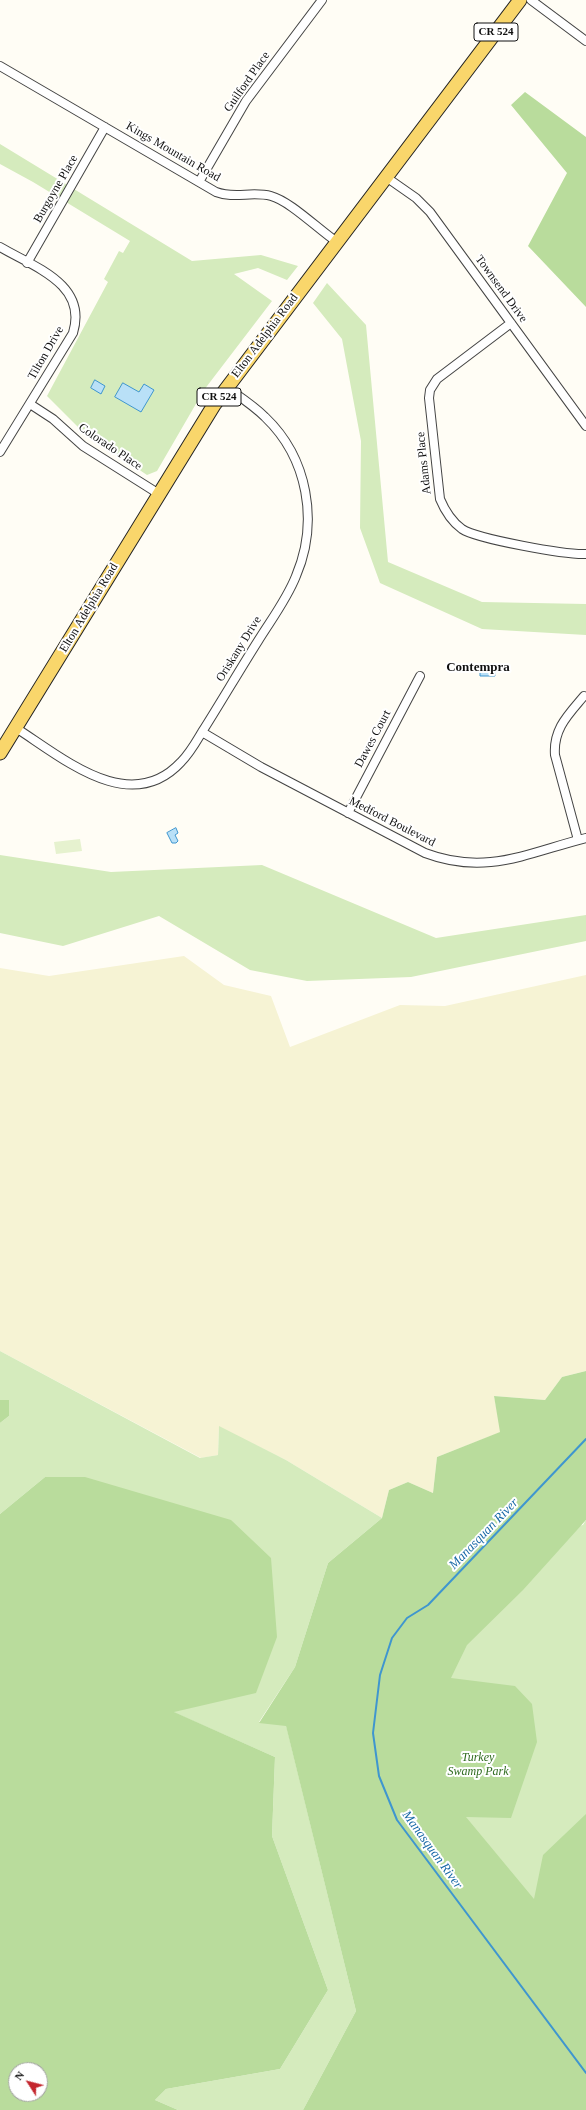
<!DOCTYPE html>
<style>
body{margin:0}
#map{position:relative;width:586px;height:2110px;overflow:hidden;background:#fffdf5;font-family:Georgia,serif}
canvas{display:block}
.north{position:absolute;left:8px;top:2062px;width:40px;height:40px;box-sizing:border-box;background:#fff;border:1px solid #a0a0a0;border-radius:50%;rotate:306deg;font-size:11px;font-weight:700;line-height:16px;text-align:center;color:#111}
.north::after{content:'';display:block;margin:auto;width:14px;height:18px;background:#c4262e;clip-path:polygon(50% 0,100% 100%,50% 72%,0 100%)}
</style>
<div id="map">
<canvas width="586" height="2110"></canvas>
<div class="north">N</div>
</div>
<script>
const context = document.querySelector('canvas').getContext('2d');
context.lineJoin = 'round';
function fill(path, color) { context.fillStyle = color; context.fill(path, 'evenodd'); }
function trace(path, color, width, dash) { context.strokeStyle = color; context.lineWidth = width; context.lineCap = dash ? 'butt' : 'round'; context.setLineDash(dash || []); context.stroke(path); }
function label(font, color, halo, rows, align = 'center') {
  context.font = font + ' Georgia,serif'; context.lineWidth = 4; context.setLineDash([]); context.textBaseline = 'middle'; context.strokeStyle = halo; context.fillStyle = color; for (const [text, x, y, turn = 0] of rows) {
    context.save(); context.translate(x, y); context.rotate((+turn || 0) * Math.PI / 180); context.textAlign = isNaN(turn) ? turn : align; if (halo) context.strokeText(text, 0, 0); context.fillText(text, 0, 0); context.restore();
  }
}
fill(new Path2D(`
 M184,956L224,985L271,996L290,1047L400,1005L445,1006L586,975V1371L562,1377L545,1400L494,1396L501,1432L437,1457L433,1493L408,1482L389,1490L382,1518L286,1460L219,1427L218,1455L201,1458L0,1351V968L49,976Z`), '#f6f3d4');
fill(new Path2D(`
 M0,144L192,261L261,255L298,266L287,280L258,268L234,274L272,301L204,390L157,471L147,475L83,432L47,396L108,282L104,279L119,251L123,253L130,241L33,182L0,164Z
 M327,283L366,325L388,562L482,602L586,604V635L482,629L380,583L360,528L361,441L342,339L313,303Z
 M0,855L111,872L262,865L436,938L586,915V941L411,977L307,981L250,970L159,916L63,946L0,933Z
 M0,1351L200,1458L218,1455L219,1426L286,1460L382,1518L328,1563L295,1667L259,1722L286,1725L356,2011L303,2110H178L155,2100L166,2089L280,2069L328,1990L272,1836L275,1757L173,1712L45,1477L0,1514V1423L9,1416V1400H0Z
 M586,1520V2050L362,1792L413,1562L583,1525Z`), '#d5ebbd');
fill(new Path2D(`
 M525,92L586,137V307L528,246L567,173L511,105Z
 M586,1371V1520L523,1590L467,1645L451,1678L515,1686L532,1704L537,1742L511,1818L466,1817L534,1899L543,1855L586,1814V2110H303L356,2011L286,1726L259,1723L295,1667L328,1563L382,1518L389,1490L408,1482L433,1493L437,1457L500,1432L494,1396L545,1400L562,1377Z
 M0,1400H9V1416L0,1423Z
 M45,1477H85L231,1520L271,1558L277,1637L256,1693L174,1712L275,1757L272,1836L328,1990L280,2069L166,2089L155,2100L178,2110H0V1514ZM16,2070H40V2094H16Z`), '#b9dc9c');
fill(new Path2D(`
 M80,839L82,851L56,854L54,842Z`), '#e6f2cf');
const water = new Path2D(`
 M95,380L105,386L101,394L91,388Z
 M123,383L139,392L144,384L154,390L141,412L115,397Z
 M490,664H495V676H480V669H490Z
 M176,828L178,833L175,835L178,841L176,843H172L167,833Z`);
fill(water, '#b9e0f7');
trace(water, '#3f96cf', 1);
trace(new Path2D(`
 M586,1439L428,1605L407,1618L392,1638L380,1675L373,1733L379,1776L397,1820L586,2073`), '#3f96cf', 2);
const street = new Path2D(`
 M531,0L586,41
 M0,66L216,192C234,199 252,191 271,196C290,201 319,230 337,242
 M386,177L416,198L430,212L586,426
 M199,182L246,101L322,0
 M0,247C34,267 88,284 73,333L0,452
 M27,263L105,127
 M511,323L437,379L430,390L429,398L440,499C445,511 451,521 462,529C477,539 566,555 586,554
 M30,404L53,419L83,446L159,494
 M16,728C63,758 130,817 181,762C190,753 196,742 202,732C221,702 239,671 258,641C271,620 287,599 296,576C319,522 308,458 265,417C253,405 240,397 226,387
 M202,732L261,767L425,853C486,876 527,853 586,838
 M348,813L420,676
 M578,840L555,755C553,729 568,715 584,696`);
const primary = new Path2D(`
 M0,753L214,405L520,0`);
trace(street, '#444', 10);
trace(primary, '#222', 15);
trace(street, '#fff', 8);
trace(primary, '#f9d66b', 13);
for (const [x, y, w] of [
 [496,32,44],
 [219,397,44]
]) { const box = new Path2D(); box.roundRect(x - w / 2, y - 9, w, 18, 3); context.fillStyle = '#fff'; context.fill(box); trace(box, '#111', 1); }
label('bold 11px', '#111', null, [
 ["CR 524",496,32],
 ["CR 524",219,397]
]);
label('12px', '#111', '#fff', [
 ["Guilford Place",247,82,-55],
 ["Kings Mountain Road",173,152,30],
 ["Burgoyne Place",56,189,-60],
 ["Townsend Drive",501,289,54],
 ["Elton Adelphia Road",265,336,-53],
 ["Tilton Drive",46,353,-60],
 ["Colorado Place",110,447,34],
 ["Adams Place",424,463,-96],
 ["Elton Adelphia Road",89,608,-59],
 ["Oriskany Drive",239,649,-58],
 ["Dawes Court",373,739,-62],
 ["Medford Boulevard",392,822,27]
]);
label('italic 12px', '#2f6b1f', '#fff', [
 ["Turkey",478,1758],
 ["Swamp Park",478,1772]
]);
label('bold 13px', '#111', '#fff', [
 ["Contempra",478,668]
]);
label('italic 13px', '#1768a6', '#fff', [
 ["Manasquan River",484,1534,-46],
 ["Manasquan River",432,1850,54]
]);
</script>
